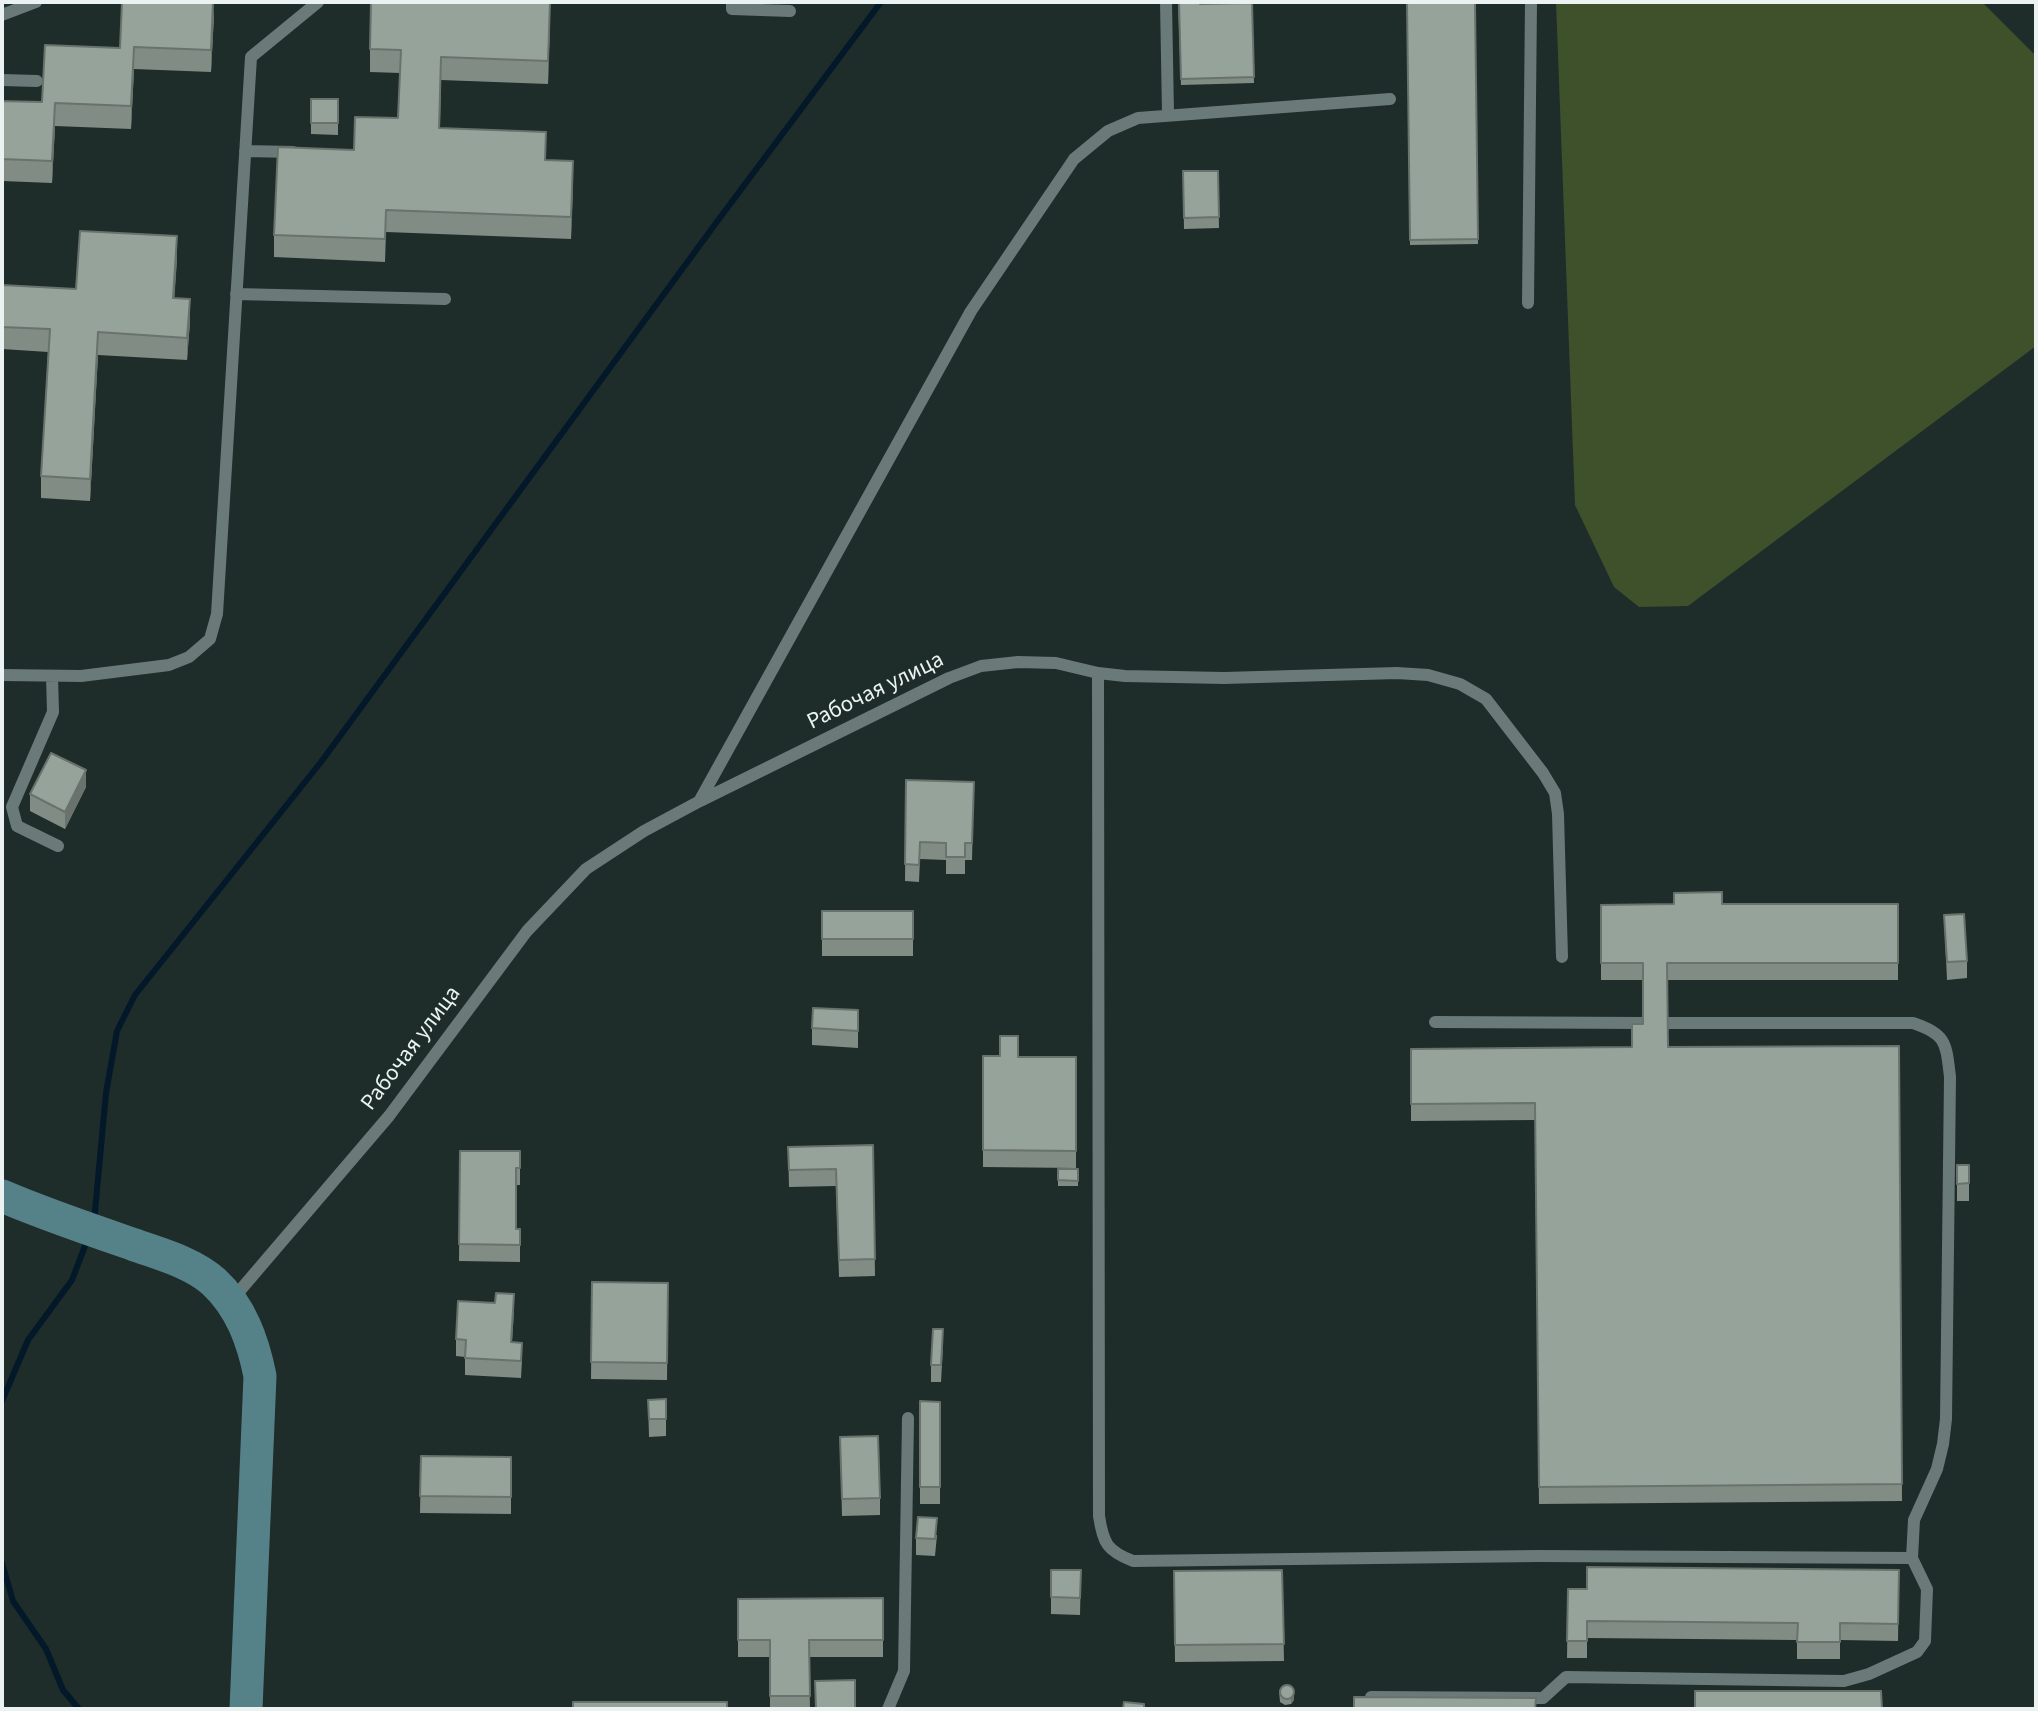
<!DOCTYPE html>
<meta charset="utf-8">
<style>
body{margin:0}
#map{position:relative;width:2038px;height:1711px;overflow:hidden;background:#1e2c2a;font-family:"Source Sans 3",sans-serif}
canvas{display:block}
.frame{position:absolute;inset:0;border:4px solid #eaf3f2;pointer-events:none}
</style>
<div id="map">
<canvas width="2038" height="1711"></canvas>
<div class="frame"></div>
</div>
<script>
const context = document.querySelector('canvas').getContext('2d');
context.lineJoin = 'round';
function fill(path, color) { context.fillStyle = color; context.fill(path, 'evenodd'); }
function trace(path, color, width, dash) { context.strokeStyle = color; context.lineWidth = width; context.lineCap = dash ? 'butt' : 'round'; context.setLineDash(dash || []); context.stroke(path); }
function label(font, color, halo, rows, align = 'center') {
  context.font = font + ' "Source Sans 3",sans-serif'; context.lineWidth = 7; context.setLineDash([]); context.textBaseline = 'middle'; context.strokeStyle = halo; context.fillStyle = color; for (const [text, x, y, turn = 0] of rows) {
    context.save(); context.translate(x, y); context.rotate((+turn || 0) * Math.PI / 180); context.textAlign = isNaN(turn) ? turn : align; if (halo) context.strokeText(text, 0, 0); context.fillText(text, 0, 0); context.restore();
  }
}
fill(new Path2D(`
 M1556,2H1982L2036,56V346L1688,606L1639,607L1614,587L1575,505Z`), '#3e512b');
trace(new Path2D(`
 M94,1222L106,1093L117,1031L135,995L321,762L716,223L881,2
 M2,1401L28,1340L72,1280L88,1238
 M2,1563L13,1601L46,1649L63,1690L79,1709`), '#03192a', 6);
trace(new Path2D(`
 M732,2V9L790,11
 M1166,2L1168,114
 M2,15L36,2
 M2,80L37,81
 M245,151L293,152
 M236,294L445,299
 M1528,303L1531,2
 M1098,673L1099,1516C1103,1543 1107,1551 1133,1561L1538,1556L1912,1558
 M2,675L81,676L169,665L189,657L210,639L217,614L251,57L318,2
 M52,676L53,712L12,807L17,826L58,846
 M700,800L971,311L1074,159L1108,131L1138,118L1390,99
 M1435,1022L1643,1023
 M231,1301L389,1116L527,931L586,869L644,831L700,801L949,678L981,666L1018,662L1056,663L1098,673L1125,676L1224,678L1397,673L1428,675L1460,684L1486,699L1543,773L1555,793L1558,814L1562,957
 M1371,1697L1543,1698L1566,1677L1844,1681L1869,1674L1917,1652L1925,1641L1927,1589L1912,1558L1914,1520L1937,1469L1943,1444L1946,1419L1950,1077C1946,1044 1947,1034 1913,1023H1668
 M888,1709L904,1671L908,1418`), '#6a7a78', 12);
trace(new Path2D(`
 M2,1196C44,1214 88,1229 132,1244C159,1254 192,1262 214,1282C241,1307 253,1341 260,1376L246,1709`), '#558288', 33);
fill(new Path2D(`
 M1178,2L1200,4L1252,3L1254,83L1181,85Z
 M1407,2H1475L1478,244L1410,245Z
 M214,15L211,72L134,69L131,129L55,126L52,183L2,181V101L42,102L120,48Z
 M550,19L548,84L441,80L440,128L545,160L573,183L571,239L386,232L385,262L274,257V235L354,150L398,118L400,73L370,72V49Z
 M311,99H338V135L311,134Z
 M1183,171H1218L1219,228L1184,229Z
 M177,259L174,299L190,322L187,360L98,355L90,501L41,498V476L48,352L2,349V285L76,289Z
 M906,780L974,782L972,860H965V874H946V860L920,859L919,882L905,881Z
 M86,787L65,829L30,811V794Z
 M1722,904H1898V980H1667L1668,1047L1899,1046L1902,1501L1539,1504L1535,1120L1411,1121V1049L1632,1047L1643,1024V980H1601V905Z
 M822,911H913V956H822Z
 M1944,915L1967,961V978L1947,980Z
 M812,1028H858V1048L812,1045Z
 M983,1056L1076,1057V1168L983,1167Z
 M873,1145L875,1276L839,1277L836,1186L789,1187L788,1147Z
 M460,1151H520V1185H516V1229H520V1262L459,1261Z
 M1957,1165H1969V1201H1957Z
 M1058,1169H1078V1186H1058Z
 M592,1282L668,1283L667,1380L591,1379Z
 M514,1311L512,1342L522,1360L521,1378L465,1375V1357L456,1356V1339Z
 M943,1346L941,1382H931V1365Z
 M648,1400L666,1419V1436L649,1437Z
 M920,1401L940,1402V1504H920Z
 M840,1437L880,1498V1515L842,1516Z
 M421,1456L511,1457V1514L420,1513Z
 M937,1535L935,1556L916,1555V1538Z
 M1051,1570H1081L1080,1615L1051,1614Z
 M1282,1570L1284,1661L1175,1662L1174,1571Z
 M1899,1570L1898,1641L1840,1640V1659H1797V1640L1587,1638V1658H1567L1568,1589H1587Z
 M883,1598V1657H809L810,1709H770V1657H738V1599Z
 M1279,1690L1294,1700L1291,1704L1285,1705L1280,1702Z`), '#818c85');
fill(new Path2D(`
 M214,2V15L211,72V50Z
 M550,2V19L548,84V61Z
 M134,47V69L131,129V106Z
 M55,103V126L52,183V161Z
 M573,161V183L571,239V217Z
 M177,236V259L173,321V298Z
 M190,299V322L187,360V338Z
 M98,332V355L90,501V479Z
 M86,770V787L65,829V812Z
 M1294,1694V1700L1291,1704V1699Z`), '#69726c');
const building = new Path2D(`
 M122,2H213L211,50L134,47L131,106L55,103L52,161L2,159V101L42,102L45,45L120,48Z
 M371,2H550L548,61L441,57L439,128L546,132L545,160L573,161L571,217L386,210L385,239L274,235L278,147L354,150L355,117L398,118L401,50L370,49Z
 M1179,2H1200V4L1252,3L1254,77L1181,79Z
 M1407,2H1475L1478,239L1410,240Z
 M311,99H338V123H311Z
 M1183,171H1218L1219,217L1184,218Z
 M80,231L177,236L173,298L190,299L187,338L98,332L90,479L41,476L50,329L2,327V285L76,289Z
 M51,753L86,770L65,812L30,794Z
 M906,780L974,782L972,843H965V857H946V843L920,842L919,865L905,864Z
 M1722,892V904H1898V963H1667L1668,1047L1899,1046L1902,1484L1539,1487L1535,1103L1411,1104V1049L1632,1047V1024H1643V963H1601V905L1674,904V893Z
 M822,911H913V939H822Z
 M1964,914L1967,961L1947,962L1944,915Z
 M813,1008L858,1010V1031L812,1028Z
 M1000,1036H1018V1057H1076V1151L983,1150V1056H1000Z
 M873,1145L875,1259L839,1260L836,1169L789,1170L788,1147Z
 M460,1151H520V1168H516V1229H520V1245L459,1244Z
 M1957,1165H1969V1183L1957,1184Z
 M1058,1169H1078V1181L1058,1180Z
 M592,1282L668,1283L667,1363L591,1362Z
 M496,1293L514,1294L511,1342L522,1343L521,1361L465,1358L466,1340L456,1339L458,1301L495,1303Z
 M933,1329H943L941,1365H931Z
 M666,1399V1419H649L648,1400Z
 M920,1401L940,1402V1487H920Z
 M878,1436L880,1498L842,1499L840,1437Z
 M421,1456L511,1457V1497L420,1496Z
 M918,1517L937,1518L935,1539L916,1538Z
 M1587,1567L1899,1570L1898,1624L1840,1623V1642H1797L1798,1623L1587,1621V1641H1567L1568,1589H1587Z
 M1051,1570H1081L1080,1598L1051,1597Z
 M1282,1570L1284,1644L1175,1645L1174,1571Z
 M883,1598V1640H809L810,1696H770V1640H738V1599Z
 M855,1680V1708L842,1709H816L815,1681Z
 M1280 1692a7 7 0 1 1 14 0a7 7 0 1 1-14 0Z
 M1695,1691H1881L1882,1709H1695Z
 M1354,1697L1536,1698L1535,1709H1354Z
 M573,1702H727V1709H573Z
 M1124,1702L1144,1704V1709H1123Z`);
fill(building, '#96a39b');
trace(building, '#69726c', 2);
label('23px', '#eaf3f2', '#1e2c2a', [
 ["Рабочая улица",876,692,-26],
 ["Рабочая улица",412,1049,-53]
]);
</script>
